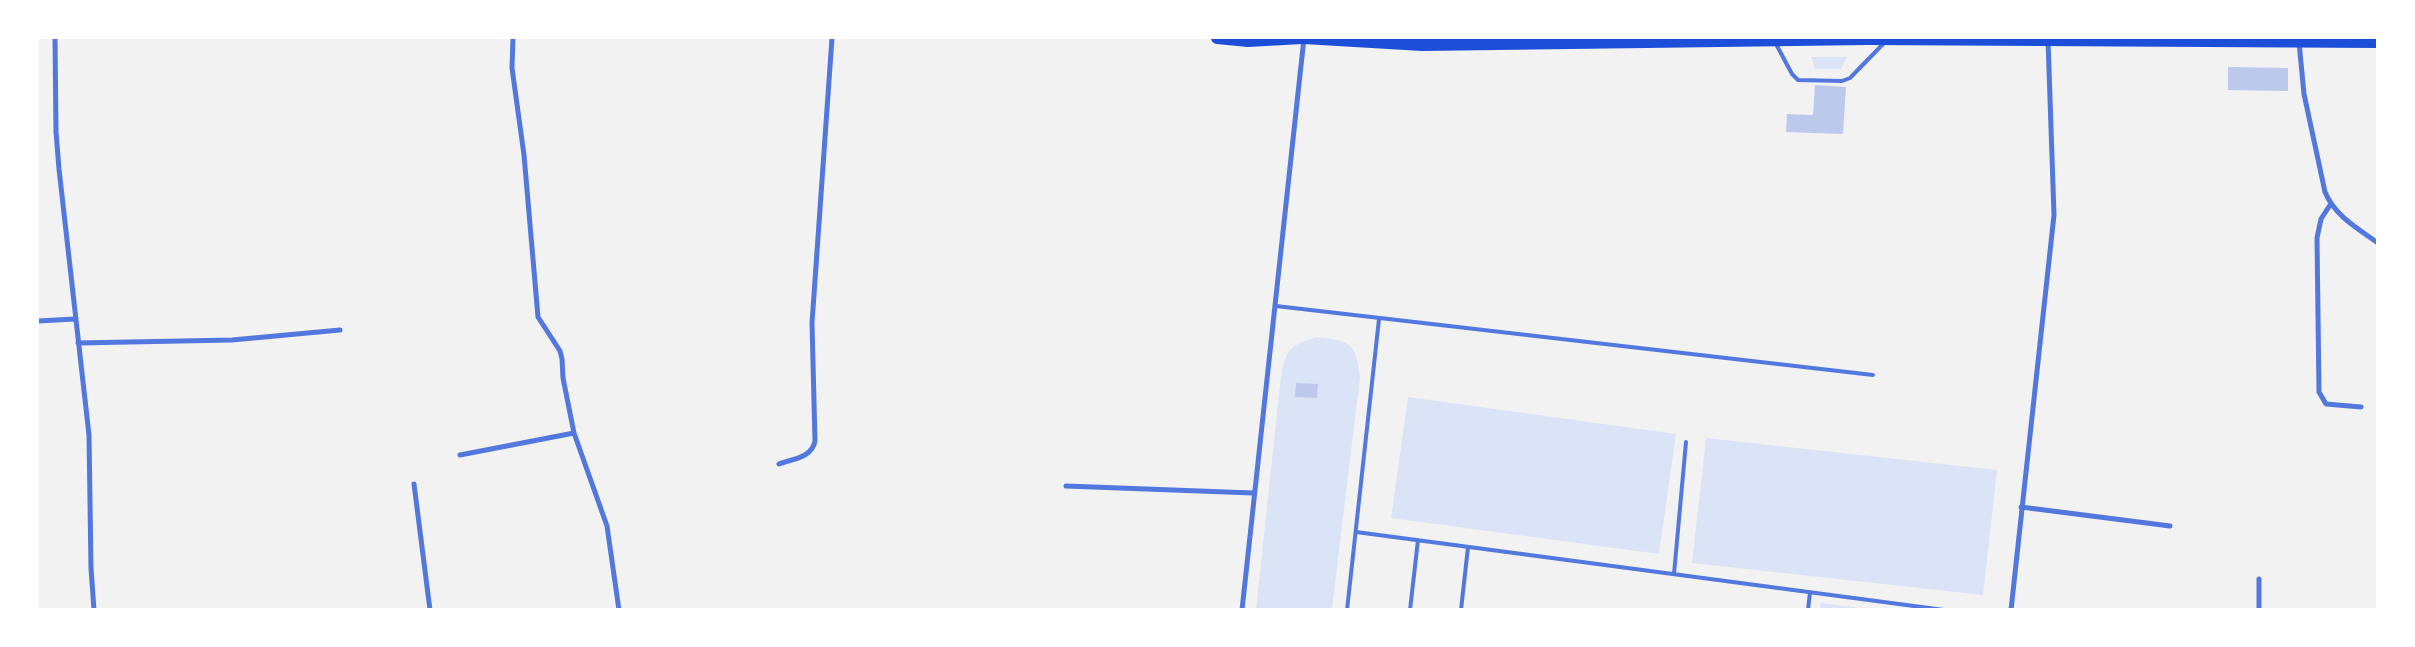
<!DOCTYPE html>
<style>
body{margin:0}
#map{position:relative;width:2415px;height:647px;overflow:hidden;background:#f2f2f2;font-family:"Varela Round",sans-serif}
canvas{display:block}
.frame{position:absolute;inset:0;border:39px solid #fff;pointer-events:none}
</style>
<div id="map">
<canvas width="2415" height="647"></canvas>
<div class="frame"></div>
</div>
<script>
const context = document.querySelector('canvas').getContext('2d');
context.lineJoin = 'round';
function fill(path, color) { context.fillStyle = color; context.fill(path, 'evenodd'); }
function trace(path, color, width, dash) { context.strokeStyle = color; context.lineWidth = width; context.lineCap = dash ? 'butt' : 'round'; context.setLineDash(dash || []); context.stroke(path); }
fill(new Path2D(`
 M1811,57H1847L1841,69H1815Z
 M1317,337C1350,340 1356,343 1360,377L1332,609L1256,610L1281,375C1287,347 1290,346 1317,337Z
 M1408,397L1676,434L1659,554L1391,518Z
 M1706,438L1997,470L1983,595L1692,563Z
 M1821,603L1868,609H1820Z`), '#dbe4f7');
fill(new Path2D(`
 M2228,67L2288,68V91L2228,90Z
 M1815,85L1846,87L1843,134L1786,132L1787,114L1813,115Z
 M1296,383L1318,384L1317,398L1295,397Z`), '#bdc9ec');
trace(new Path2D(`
 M1776,44L1792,74L1798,80L1842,81L1850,78L1885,42
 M1276,306L1873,375
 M1356,532L1944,610
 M1674,574L1686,442
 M1347,610L1379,319
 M1410,610L1418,540
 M1461,610L1468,547
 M1808,610L1810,592`), '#5277de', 4);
trace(new Path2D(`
 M55,38L56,132L59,169L89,435L91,568L94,610
 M513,38L512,68L524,155L538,317L560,351L562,359L563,378L574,433L607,526L619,610
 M2299,42L2304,94L2325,192C2335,216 2357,228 2378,243
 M2330,205L2321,219L2317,238L2319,392L2326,404L2361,407
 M38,321L75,319
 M78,343L232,340L340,330
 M460,455L574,433
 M779,464C792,459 812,458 815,441L812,323L832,38
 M414,484L430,610
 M1066,486L1253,493
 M2021,507L2170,526
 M1242,610L1304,38
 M2011,610L2054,215L2048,40
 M2259,610V579`), '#5277de', 5);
trace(new Path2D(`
 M1217,38L1248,41L1302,38
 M1304,38L1422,45L1868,39L2378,42`), '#1d4ed8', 12);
</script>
